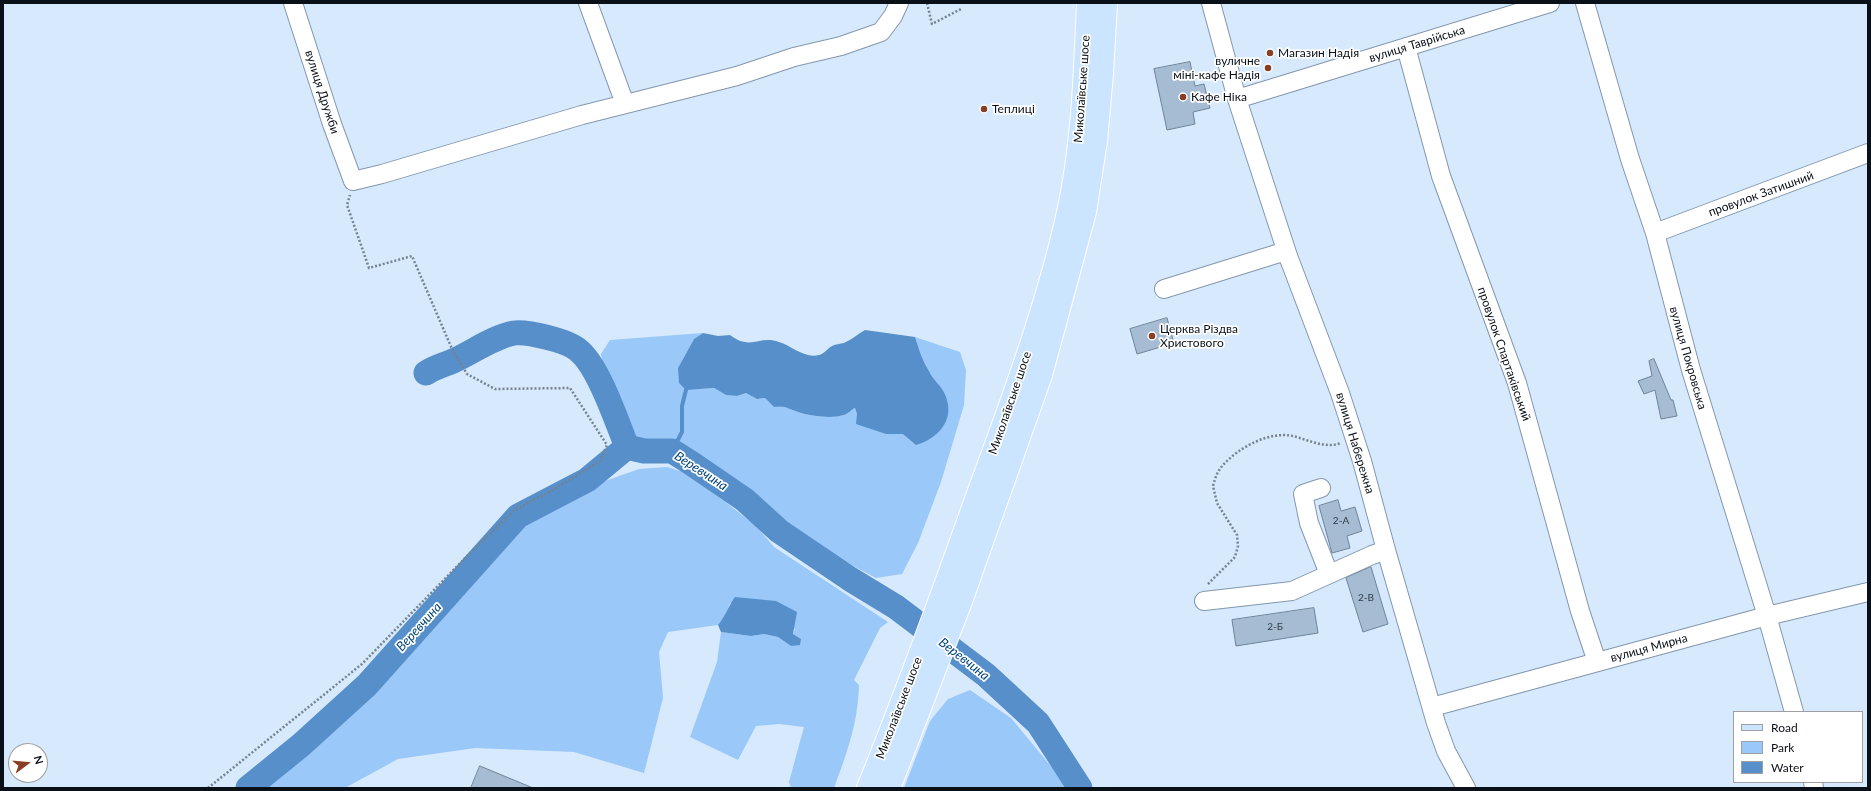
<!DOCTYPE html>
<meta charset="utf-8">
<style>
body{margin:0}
#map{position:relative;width:1871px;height:791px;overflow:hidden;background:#d7e9fc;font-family:Lato,sans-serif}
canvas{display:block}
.frame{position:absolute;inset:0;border:4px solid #091018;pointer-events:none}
.legend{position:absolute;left:1733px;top:711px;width:130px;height:72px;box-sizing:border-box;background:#fff;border:1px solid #9d9fa3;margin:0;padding:5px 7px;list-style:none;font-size:12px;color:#091018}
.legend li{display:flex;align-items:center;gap:8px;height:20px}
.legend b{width:20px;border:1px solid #9d9fa3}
.north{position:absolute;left:8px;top:743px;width:40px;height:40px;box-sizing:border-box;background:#fff;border:1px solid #9d9fa3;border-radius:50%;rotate:74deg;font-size:11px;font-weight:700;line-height:16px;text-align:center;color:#091018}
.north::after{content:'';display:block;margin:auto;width:14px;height:18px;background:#873e22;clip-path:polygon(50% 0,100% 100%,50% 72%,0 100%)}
</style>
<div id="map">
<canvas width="1871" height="791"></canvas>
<div class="frame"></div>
<ul class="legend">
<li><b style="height:5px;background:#cbe4ff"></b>Road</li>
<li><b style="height:11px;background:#9ac8f9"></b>Park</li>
<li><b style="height:11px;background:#568fca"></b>Water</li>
</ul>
<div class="north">N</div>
</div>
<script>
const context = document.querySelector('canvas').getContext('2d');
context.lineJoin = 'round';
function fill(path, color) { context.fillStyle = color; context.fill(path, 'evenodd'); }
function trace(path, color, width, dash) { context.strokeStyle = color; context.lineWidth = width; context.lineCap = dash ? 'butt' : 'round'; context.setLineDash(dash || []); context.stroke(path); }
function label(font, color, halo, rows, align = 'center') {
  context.font = font + ' Lato,sans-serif'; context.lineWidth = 3.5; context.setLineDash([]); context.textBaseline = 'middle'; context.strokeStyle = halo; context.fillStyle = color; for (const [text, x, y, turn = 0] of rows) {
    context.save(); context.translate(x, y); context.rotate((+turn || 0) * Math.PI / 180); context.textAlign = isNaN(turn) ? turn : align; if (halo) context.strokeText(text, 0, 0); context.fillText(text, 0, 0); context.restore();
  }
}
fill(new Path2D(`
 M703,333L694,339L678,368L701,389L714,388L726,395L737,396L746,393L757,399L765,398L774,407C787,406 786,408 798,412C810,416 832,419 844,415C848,414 851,410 855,408L857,414L886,434H903L938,384C926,369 920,354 915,337L960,352L966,370L964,405L941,482L918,543L902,574L876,578L806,541L713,465L689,450L669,443L653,448L639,445L632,438L606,380L601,354L610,340Z
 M667,467L690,474L756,526L774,547L888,622L880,628L854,680L859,685C858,723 847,753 834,788H791L789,782L804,727L779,724L756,726L738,760L690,737L717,662L721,632L751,636L764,634L778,637L791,646L800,639L793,634L795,629L730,603L725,617L718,625L668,632L659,652L663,698L644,773L574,752L475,748L398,759L345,788H248L272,772L366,678L491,541L591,486L639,469Z
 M970,690L1011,718L1069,788H904L930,721L948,699Z`), '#9ac8f9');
fill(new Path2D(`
 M865,330L915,337C919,349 922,360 929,371C933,380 943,387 946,397C955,421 937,439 916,445L903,434H886L856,424L857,414L855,408C851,410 848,414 844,415C832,419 810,416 798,412C786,408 787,406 774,407L765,398L757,399L746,393L737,396L726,395L714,388L686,390L679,383L678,368L694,339L703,333L718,336L730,335C751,351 759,335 779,342C792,346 805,359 819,355C824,354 828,348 832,346C836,344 840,344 844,343C851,340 858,334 865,330Z
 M735,597L776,601L797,612L793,634L801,639L800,645L791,646L778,637L764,634L751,636L721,632L718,625C726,616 728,606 735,597Z`), '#568fca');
trace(new Path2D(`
 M672,451L682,432V406L686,390`), '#568fca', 4);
trace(new Path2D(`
 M426,373C435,367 444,365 453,361C473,352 493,337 514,333C527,331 568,341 578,350C598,365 617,422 627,447
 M248,788L301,745L367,685L518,516L587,480L627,447L644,451H672L691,463L745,500L779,531L850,579L896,607L986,675L1038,723L1080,788`), '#568fca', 25);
const building = new Path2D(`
 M1190,62L1195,86L1204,84L1210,108L1193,112L1195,124L1167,130L1154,69Z
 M1167,318L1174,343L1137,354L1130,329Z
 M1654,359L1671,400H1673L1677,416L1661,419L1655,390L1644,394L1638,381L1652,376L1649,361Z
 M1338,500L1341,511L1355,507L1362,531L1347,536L1350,548L1332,553L1319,506Z
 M1371,567L1388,624L1363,632L1346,578Z
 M1314,608L1318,633L1236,646L1232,620Z
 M480,766L533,788H471Z`);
fill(building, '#a6bcd3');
trace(building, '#6f8399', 1);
const minor = new Path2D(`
 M293,3L332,124L353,181L382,174L582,115L737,76L794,57L841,46L881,32L893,16L899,3
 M588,3L625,104
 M1211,3L1237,99L1288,256L1340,393L1362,461L1386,550L1436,723L1446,751L1466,788
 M1585,3L1630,159L1655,233L1691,370L1767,616L1794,712
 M1406,47L1441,176L1517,383L1580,611L1597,662
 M1237,99L1550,3
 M1655,233L1868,153
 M1164,289L1286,251
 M1321,488L1303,494L1309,523L1329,574
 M1204,601L1292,591L1372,555L1386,550
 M1432,707L1767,616L1868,592
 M1813,782L1814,788`);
const major = new Path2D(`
 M868,788C906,694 941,598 975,502C1010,406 1047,309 1069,208C1083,141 1085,71 1088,3
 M889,788L960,604L1041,375L1085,212L1096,141L1102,74L1106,3`);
trace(minor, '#8397ad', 20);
trace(major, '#fff', 24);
trace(new Path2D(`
 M927,3L932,24L961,9
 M1208,584L1235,557L1238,546L1237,535L1217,503L1213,486C1215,478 1218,470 1224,464C1240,447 1269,431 1293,436C1309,440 1325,449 1341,443
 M208,788L362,664L468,555L516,509L553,490L600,461L607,445L570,388L495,389L467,374L452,349L412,256L369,268L347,205L350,195`), '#75828f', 2.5, [2, 2]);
trace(minor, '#fff', 18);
trace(major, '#cbe4ff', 22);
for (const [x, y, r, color] of [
 [1270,53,4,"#873e22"],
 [1268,68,4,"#873e22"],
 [1183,97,4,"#873e22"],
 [984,109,4,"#873e22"],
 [1152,336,4,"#873e22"]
]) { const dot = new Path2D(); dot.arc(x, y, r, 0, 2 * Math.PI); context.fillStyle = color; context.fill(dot); trace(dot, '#fff', 1.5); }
label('10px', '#303b47', null, [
 ["2-А",1341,521],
 ["2-В",1366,598],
 ["2-Б",1275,627]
]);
label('12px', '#091018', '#fff', [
 ["вулиця Таврійська",1417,44,-17],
 ["Миколаївське шосе",1082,89,-86],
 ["вулиця Дружби",322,92,72],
 ["провулок Затишний",1761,194,-20],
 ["провулок Спартаківський",1504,354,71],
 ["вулиця Покровська",1688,358,74],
 ["Миколаївське шосе",1010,403,-71],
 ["вулиця Набережна",1355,443,73],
 ["вулиця Мирна",1649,648,-15],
 ["Миколаївське шосе",899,708,-69]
]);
label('12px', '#091018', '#fff', [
 ["Магазин Надія",1278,53],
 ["вуличне",1260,61,"right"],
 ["міні-кафе Надія",1260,75,"right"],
 ["Кафе Ніка",1191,97],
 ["Теплиці",992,109],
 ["Церква Різдва",1160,329],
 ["Христового",1160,343]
], 'left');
label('italic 13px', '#01457b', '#fff', [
 ["Веревчина",701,471,33],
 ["Веревчина",419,627,-48],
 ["Веревчина",964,659,38]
]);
</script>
